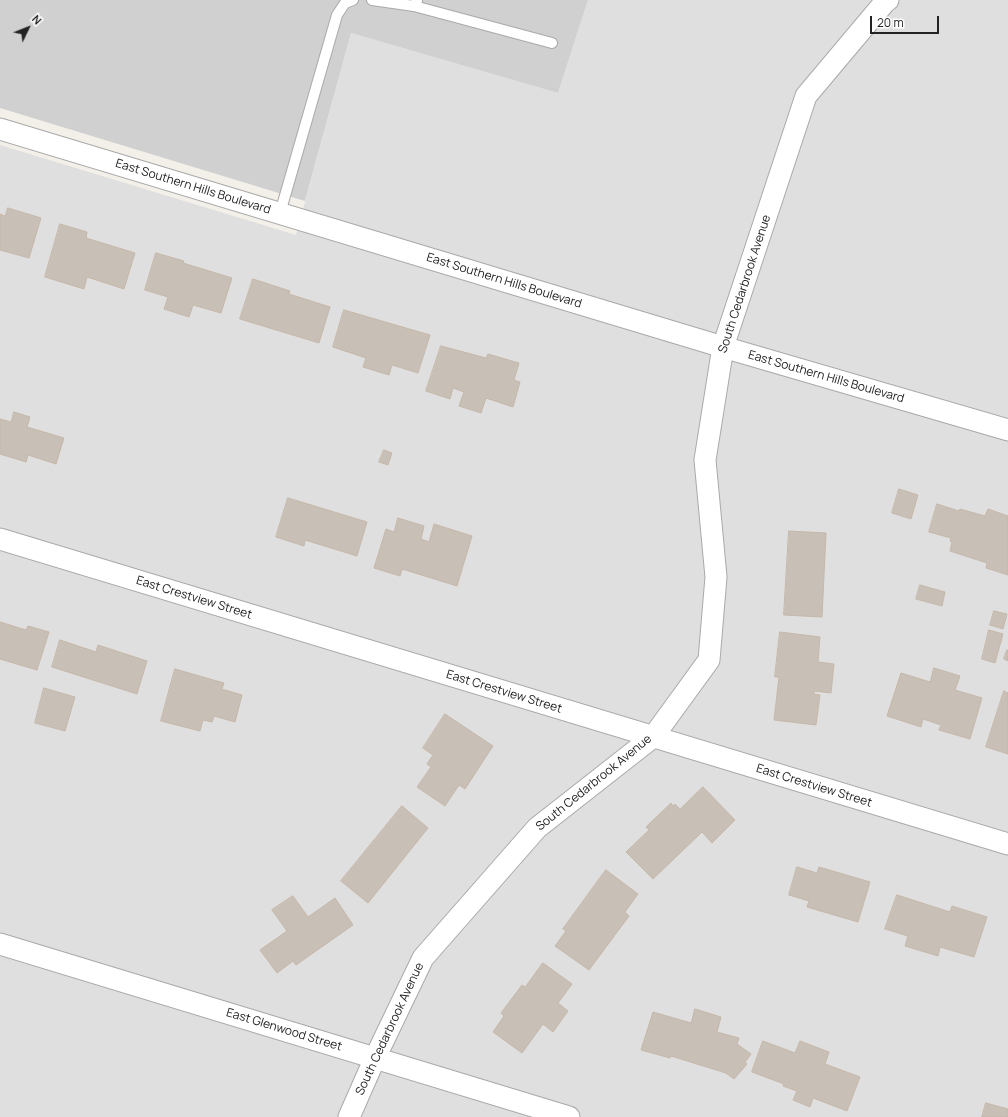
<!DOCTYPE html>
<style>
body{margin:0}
#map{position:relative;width:1008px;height:1117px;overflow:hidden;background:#f2f0e8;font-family:Manrope,sans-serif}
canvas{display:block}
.north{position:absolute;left:8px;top:8px;width:40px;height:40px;-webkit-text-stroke:3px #fff;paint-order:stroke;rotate:47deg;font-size:11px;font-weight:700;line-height:16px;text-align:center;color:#222}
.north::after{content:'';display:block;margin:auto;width:14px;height:18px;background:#222;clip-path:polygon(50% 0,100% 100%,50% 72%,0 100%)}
.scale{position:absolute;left:870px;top:16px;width:69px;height:18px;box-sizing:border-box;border:2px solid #222;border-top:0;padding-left:5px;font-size:12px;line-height:14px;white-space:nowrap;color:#222;-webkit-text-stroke:3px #fff;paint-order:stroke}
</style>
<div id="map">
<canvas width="1008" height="1117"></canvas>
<div class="north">N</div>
<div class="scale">20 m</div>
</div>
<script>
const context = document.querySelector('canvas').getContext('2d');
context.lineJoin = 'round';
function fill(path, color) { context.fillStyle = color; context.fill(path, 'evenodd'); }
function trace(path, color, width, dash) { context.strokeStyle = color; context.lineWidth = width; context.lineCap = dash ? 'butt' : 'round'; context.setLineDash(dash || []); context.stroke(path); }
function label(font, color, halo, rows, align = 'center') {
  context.font = font + ' Manrope,sans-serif'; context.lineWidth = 3.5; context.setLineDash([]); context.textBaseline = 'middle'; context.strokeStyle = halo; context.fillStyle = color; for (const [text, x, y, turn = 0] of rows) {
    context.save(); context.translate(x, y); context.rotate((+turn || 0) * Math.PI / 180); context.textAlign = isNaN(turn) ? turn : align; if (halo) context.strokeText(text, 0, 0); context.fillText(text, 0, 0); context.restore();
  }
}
fill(new Path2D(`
 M588,0H1008V1117H0V145L296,235L351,33L558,93Z`), '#e0dfdf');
fill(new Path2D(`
 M0,0H588L558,93L351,33L305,201L0,108Z`), '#d0d0d0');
const building = new Path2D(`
 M8,208L41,218L29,258L0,250V214L5,216Z
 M60,224L87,232L86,238L135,253L124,289L87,277L84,289L45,277Z
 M156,253L184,261L183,263L232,278L221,313L193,305L189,317L164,309L168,297L145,290Z
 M253,279L290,291L289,294L330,307L319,343L240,319Z
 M344,310L430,335L418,373L392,365L389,375L363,367L366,358L333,347Z
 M441,346L486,358L488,354L519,363L514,380L520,382L513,407L486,398L481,413L459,406L464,392L453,388L450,399L426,391Z
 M14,412L30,417L27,427L64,438L56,464L28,455L26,462L0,454V419L11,422Z
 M384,450L392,453L388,465L379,462Z
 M899,489L918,495L911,519L892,513Z
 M288,498L367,522L357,556L305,540L304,546L276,537Z
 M937,504L959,511L960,509L985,516L988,509L1008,516V575L986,568L987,563L950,551L952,542L950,541L951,538L929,532Z
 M398,518L424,526L421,539L429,542L434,524L472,536L457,586L402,569L400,576L374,568L386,529L394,532Z
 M789,531L826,533L822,617L784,615Z
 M920,585L945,592L942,606L916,599Z
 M994,611L1007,614L1003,629L990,625Z
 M0,622L26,630L28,626L49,632L37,670L0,659Z
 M989,630L1003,634L995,663L982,659Z
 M780,632L820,637L818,662L834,664L831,693L814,691V694L820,695L816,725L774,720L779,677H775Z
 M60,640L96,652L98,645L147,661L137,694L52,667Z
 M1007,650H1008V661L1004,659Z
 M934,668L960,676L955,690L982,698L970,739L939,730L941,725L923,719L921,727L887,716L901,673L930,682Z
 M175,669L224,683L222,689L242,695L235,722L214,716L212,722L203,720L200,731L161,721Z
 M44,688L75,697L65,731L35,723Z
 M1004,691L1008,693V754L986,747Z
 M445,714L493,746L465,789L459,785L445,806L417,787L431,767L427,764L433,755L423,748Z
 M703,787L735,820L712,843L702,832L653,879L626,852L649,830L646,827L671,803L673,806L675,804L680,809Z
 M402,806L428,828L368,903L341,881Z
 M797,867L817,873L819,867L870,882L858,922L807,907L809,901L789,895Z
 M606,870L638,894L625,912L629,916L589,970L555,946L566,931L563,929Z
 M897,895L950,912L952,906L987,917L974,957L940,947L938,956L905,946L908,936L885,929Z
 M293,896L308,917L335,898L353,925L296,965L293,961L277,973L260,950L287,931L272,910Z
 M543,963L572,984L558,1003L568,1011L553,1032L543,1024L522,1053L493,1032L504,1016L501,1013L522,985L525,987Z
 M695,1009L721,1017L717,1032L739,1038L737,1044L751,1054L745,1062L747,1064L734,1079L726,1073L671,1056L670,1058L641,1050L653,1012L691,1023Z
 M763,1041L795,1053L800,1041L829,1052L825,1064L860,1077L847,1111L813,1098L810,1107L793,1100L797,1091L783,1086L784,1084L752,1072Z
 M986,1103L1008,1109V1117H982Z`);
fill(building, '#c8c0b7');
trace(building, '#c6b7a9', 1);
const service = new Path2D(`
 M372,0L414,6L417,1
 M414,6L552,43
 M280,213L337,15L345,3L353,0`);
const minor = new Path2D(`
 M0,129L723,347L1008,430
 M0,539L1008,844
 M0,944L569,1117
 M349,1117L375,1058L423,958L537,828L653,737L709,660L716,577L705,460L723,347L806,96L885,2L888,0`);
trace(service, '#a9a9a9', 12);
trace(minor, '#a9a9a9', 23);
trace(service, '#fff', 10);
trace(minor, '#fff', 21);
label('12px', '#222', '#fff', [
 ["East Southern Hills Boulevard",193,187,17],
 ["East Southern Hills Boulevard",504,281,17],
 ["South Cedarbrook Avenue",745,284,-72],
 ["East Southern Hills Boulevard",826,377,16],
 ["East Crestview Street",194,598,17],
 ["East Crestview Street",504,692,17],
 ["South Cedarbrook Avenue",594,783,-39],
 ["East Crestview Street",814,786,17],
 ["South Cedarbrook Avenue",390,1029,-65],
 ["East Glenwood Street",284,1030,17]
]);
</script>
